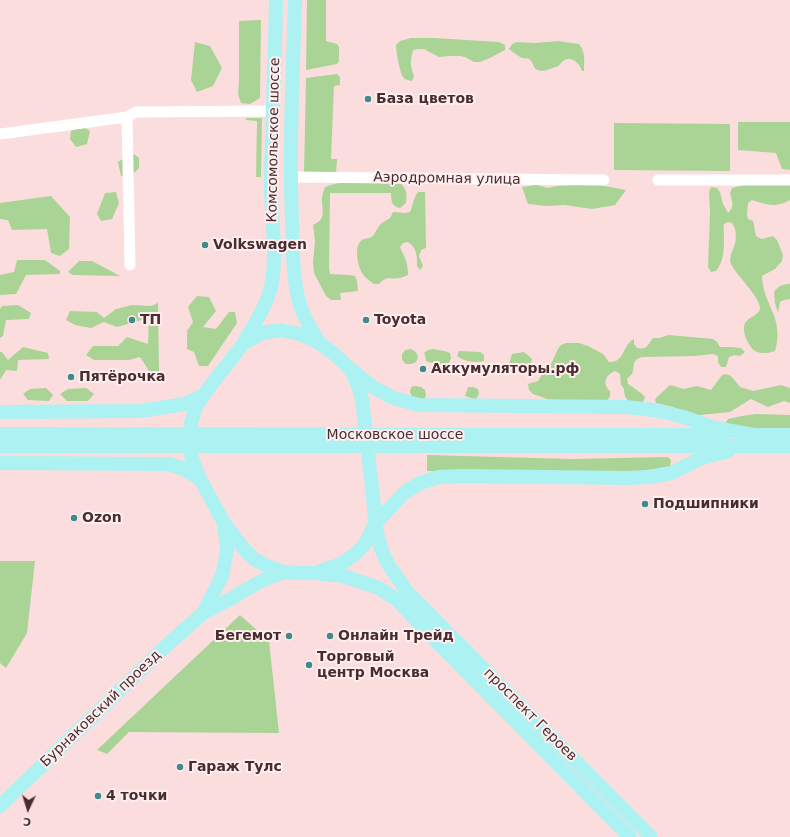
<!DOCTYPE html>
<meta charset="utf-8">
<style>
body{margin:0}
#map{position:relative;width:790px;height:837px;overflow:hidden;background:#fbddde;font-family:"DejaVu Sans",sans-serif}
canvas{display:block}
.north{position:absolute;left:8px;top:789px;width:40px;height:40px;-webkit-text-stroke:3px #feeeef;paint-order:stroke;rotate:184deg;font-size:11px;font-weight:700;line-height:16px;text-align:center;color:#492d2e}
.north::after{content:'';display:block;margin:auto;width:14px;height:18px;background:#492d2e;clip-path:polygon(50% 0,100% 100%,50% 72%,0 100%)}
</style>
<div id="map">
<canvas width="790" height="837"></canvas>
<div class="north">С</div>
</div>
<script>
const context = document.querySelector('canvas').getContext('2d');
context.lineJoin = 'round';
function fill(path, color) { context.fillStyle = color; context.fill(path, 'evenodd'); }
function trace(path, color, width, dash) { context.strokeStyle = color; context.lineWidth = width; context.lineCap = dash ? 'butt' : 'round'; context.setLineDash(dash || []); context.stroke(path); }
function label(font, color, halo, rows, align = 'center') {
  context.font = font + ' "DejaVu Sans",sans-serif'; context.lineWidth = 4; context.setLineDash([]); context.textBaseline = 'middle'; context.strokeStyle = halo; context.fillStyle = color; for (const [text, x, y, turn = 0] of rows) {
    context.save(); context.translate(x, y); context.rotate((+turn || 0) * Math.PI / 180); context.textAlign = isNaN(turn) ? turn : align; if (halo) context.strokeText(text, 0, 0); context.fillText(text, 0, 0); context.restore();
  }
}
fill(new Path2D(`
 M307,0H326V41L337,44L339,47V61L337,64L306,70Z
 M261,20L260,98L250,104L241,103L238,94L239,81V21Z
 M411,38H434L499,42L505,45V50L490,58L480,62H474L465,57L460,56H449L439,57L424,49H418L413,50C410,63 410,64 414,76L412,81C408,80 405,80 403,77C400,73 396,51 396,45L400,41Z
 M558,41L579,44C586,53 584,60 584,71H582C580,64 571,55 563,61C561,63 559,66 556,67C554,68 552,68 550,69C546,70 543,72 538,70C533,69 534,64 531,61C528,57 526,59 522,58C518,56 513,52 509,49L512,44L517,42L535,43Z
 M195,42L210,46L222,68L213,86L197,92L191,80Z
 M337,74L340,77V85L334,86L331,159H337L336,173H304L306,78Z
 M246,118H262L261,177H256L257,121L246,120Z
 M738,122H790V170L782,169L776,153L738,150Z
 M614,123L730,124V171L614,170Z
 M82,126L90,131L87,144L76,147L70,139L71,131Z
 M132,153L139,158V168L130,177L121,176L118,162Z
 M354,180L400,183C407,189 407,194 406,203L400,208C390,205 392,201 391,193H330L329,268L330,274L349,275L355,276L357,281L358,291L340,293L341,300H331L326,296L314,273L313,263L315,241L313,225C328,219 321,208 322,197C323,193 324,190 325,187C334,183 344,183 354,180Z
 M790,181V200C775,208 768,205 752,200L748,203L747,214L748,219L753,221C755,227 754,232 757,237L762,239L773,236L777,240L783,255L782,261L775,269L762,276C762,289 768,301 773,313C778,324 779,339 775,351C769,353 764,354 757,352C749,349 741,331 745,323C748,317 760,315 760,308C760,297 737,276 731,264C729,258 731,255 733,249C737,242 737,229 732,223L728,222L724,224C723,229 724,233 724,237C724,249 724,261 716,271L711,272L708,267L710,214L709,192L711,187L717,188L720,192L723,204L728,213C735,206 732,202 730,193L732,188L752,183Z
 M594,184L626,190L615,205L592,209L564,205L546,206L528,204L522,187L537,185L548,188L557,186Z
 M116,192L119,203L112,219L101,221L97,214L105,193Z
 M418,192H425L426,248L421,250L419,256L423,266L420,270L417,266C417,255 417,248 408,242L403,243L400,247C405,258 408,263 408,275C405,276 401,278 398,278C388,280 388,275 379,284H374C365,278 360,273 358,262C357,254 355,243 364,239C367,238 371,238 373,236C376,232 378,226 382,223C388,219 390,220 393,212L404,213L410,212C413,205 413,199 418,192Z
 M51,196L70,217L69,249L60,256L51,253L47,229L12,230L8,220L0,219V203Z
 M17,260H45L60,271V274L26,275L16,294L0,295V275L14,272Z
 M79,261H92L120,276L73,275L68,272Z
 M790,284V299L784,300L780,302L778,313L775,303L774,292C778,286 783,284 790,284Z
 M197,296L209,297L216,311L203,327L216,329L229,312H235L237,323L208,366H199L194,352L187,349V331L193,322L188,307Z
 M158,303L159,371L153,377L140,357L129,360H94L86,355L93,346H118L127,337L148,344L149,318L117,327L104,322L91,328L75,325L66,320L70,311L97,312L104,318L116,309L132,305L151,306Z
 M18,305L31,313L29,319L6,320L3,336L0,338V309L2,306Z
 M669,335L713,339L717,342L720,347H730L741,348L745,352L740,356L735,355L729,357L726,367H721L718,362V356L713,354L694,356L642,357C630,361 636,365 632,374C631,375 628,378 627,379L628,384L641,393L645,397L643,402C632,402 624,403 624,389L621,385L620,374L615,371C605,375 602,384 610,391V397L606,401L550,400L533,394L529,390L528,384L538,381L541,376L543,371L551,364L558,349L561,345L566,343H579L588,346L603,354L609,362C625,363 622,345 634,339V344L637,348C648,350 647,345 653,338H659Z
 M23,347L48,353L49,359L18,360L17,371L6,370L0,380V352H2L8,360Z
 M411,349L416,352L418,357L416,362L411,364H406L402,360V354L405,350Z
 M433,349L444,351L450,353L451,358L449,363C441,365 434,364 426,361L425,355L424,353L428,350Z
 M459,351L480,352L484,355V361C475,363 465,362 457,356Z
 M524,352L532,359L529,373L519,371L509,364L512,354Z
 M726,374L731,376L740,387L753,391L781,385L790,388V403L784,401L768,407L751,399L730,412L700,415L688,414L673,407L656,403L655,399L670,385L684,389L697,386L711,390L722,375Z
 M416,386L421,387L425,390L426,395L424,401L412,397L410,392L411,387Z
 M468,387H473L478,389L479,394L476,399L471,398L465,396Z
 M46,388L53,395L49,401L28,400L23,394L30,389Z
 M86,388L94,394L88,401H67L60,394L68,389Z
 M756,414L790,415V432L779,433L725,424L728,419L742,416Z
 M427,455L572,459L668,457L671,460L670,467L634,472L427,471Z
 M0,561H35L27,633L6,668L0,663Z
 M240,615L269,641L279,733L129,732L107,754L97,750Z`), '#a9d495');
trace(new Path2D(`
 M127,117L130,265
 M0,134L127,117L136,112L273,111
 M290,177L604,180
 M658,180H790`), '#fff', 11);
trace(new Path2D(`
 M295,0C293,73 289,147 292,220C293,248 292,278 300,305C304,318 312,330 319,343
 M244,342C255,323 268,304 272,282C277,249 271,215 271,182C272,121 275,61 276,0
 M351,371L357,383L362,399L374,506L375,524L381,549L388,564L408,593L651,837
 M0,412L138,411L153,409L185,404L204,395
 M0,434L722,435
 M744,435H790
 M0,446H790
 M0,463L169,464L184,469L200,479
 M320,571L339,565L354,555L365,544L375,524L404,493L420,483L439,477L463,476L627,478L649,477L671,473L702,458L728,451
 M203,613L222,576L227,551L224,523
 M0,806L165,647L203,613L234,597L240,593L263,580L284,572
 M630,837L430,635L396,599L379,588L343,576L315,573H300L284,572L267,566L254,559L244,549L224,523L200,479L191,456L189,440L191,424L195,409L204,394L243,344L262,333L281,330L300,334L319,343L333,353L348,367L373,387L393,398L419,405L626,407L654,410L684,417L715,428L754,435`), '#acf2f3', 14);
for (const [x, y, r, color] of [
 [368,99,4,"#41898a"],
 [205,245,4,"#41898a"],
 [132,320,4,"#41898a"],
 [366,320,4,"#41898a"],
 [423,369,4,"#41898a"],
 [71,377,4,"#41898a"],
 [645,504,4,"#41898a"],
 [74,518,4,"#41898a"],
 [289,636,4,"#41898a"],
 [330,636,4,"#41898a"],
 [309,665,4,"#41898a"],
 [180,767,4,"#41898a"],
 [98,796,4,"#41898a"]
]) { const dot = new Path2D(); dot.arc(x, y, r, 0, 2 * Math.PI); context.fillStyle = color; context.fill(dot); trace(dot, '#feeeef', 1.5); }
label('bold 14px', '#492d2e', '#feeeef', [
 ["База цветов",376,99],
 ["Volkswagen",213,245],
 ["ТП",140,320],
 ["Toyota",374,320],
 ["Аккумуляторы.рф",431,369],
 ["Пятёрочка",79,377],
 ["Подшипники",653,504],
 ["Ozon",82,518],
 ["Бегемот",281,636,"right"],
 ["Онлайн Трейд",338,636],
 ["Торговый",317,657],
 ["центр Москва",317,673],
 ["Гараж Тулс",188,767],
 ["4 точки",106,796]
], 'left');
label('14px', '#492d2e', '#feeeef', [
 ["Комсомольское шоссе",274,140,-89],
 ["Аэродромная улица",447,179,1],
 ["Московское шоссе",395,435],
 ["Бурнаковский проезд",101,709,-44],
 ["проспект Героев",530,715,45]
]);
</script>
